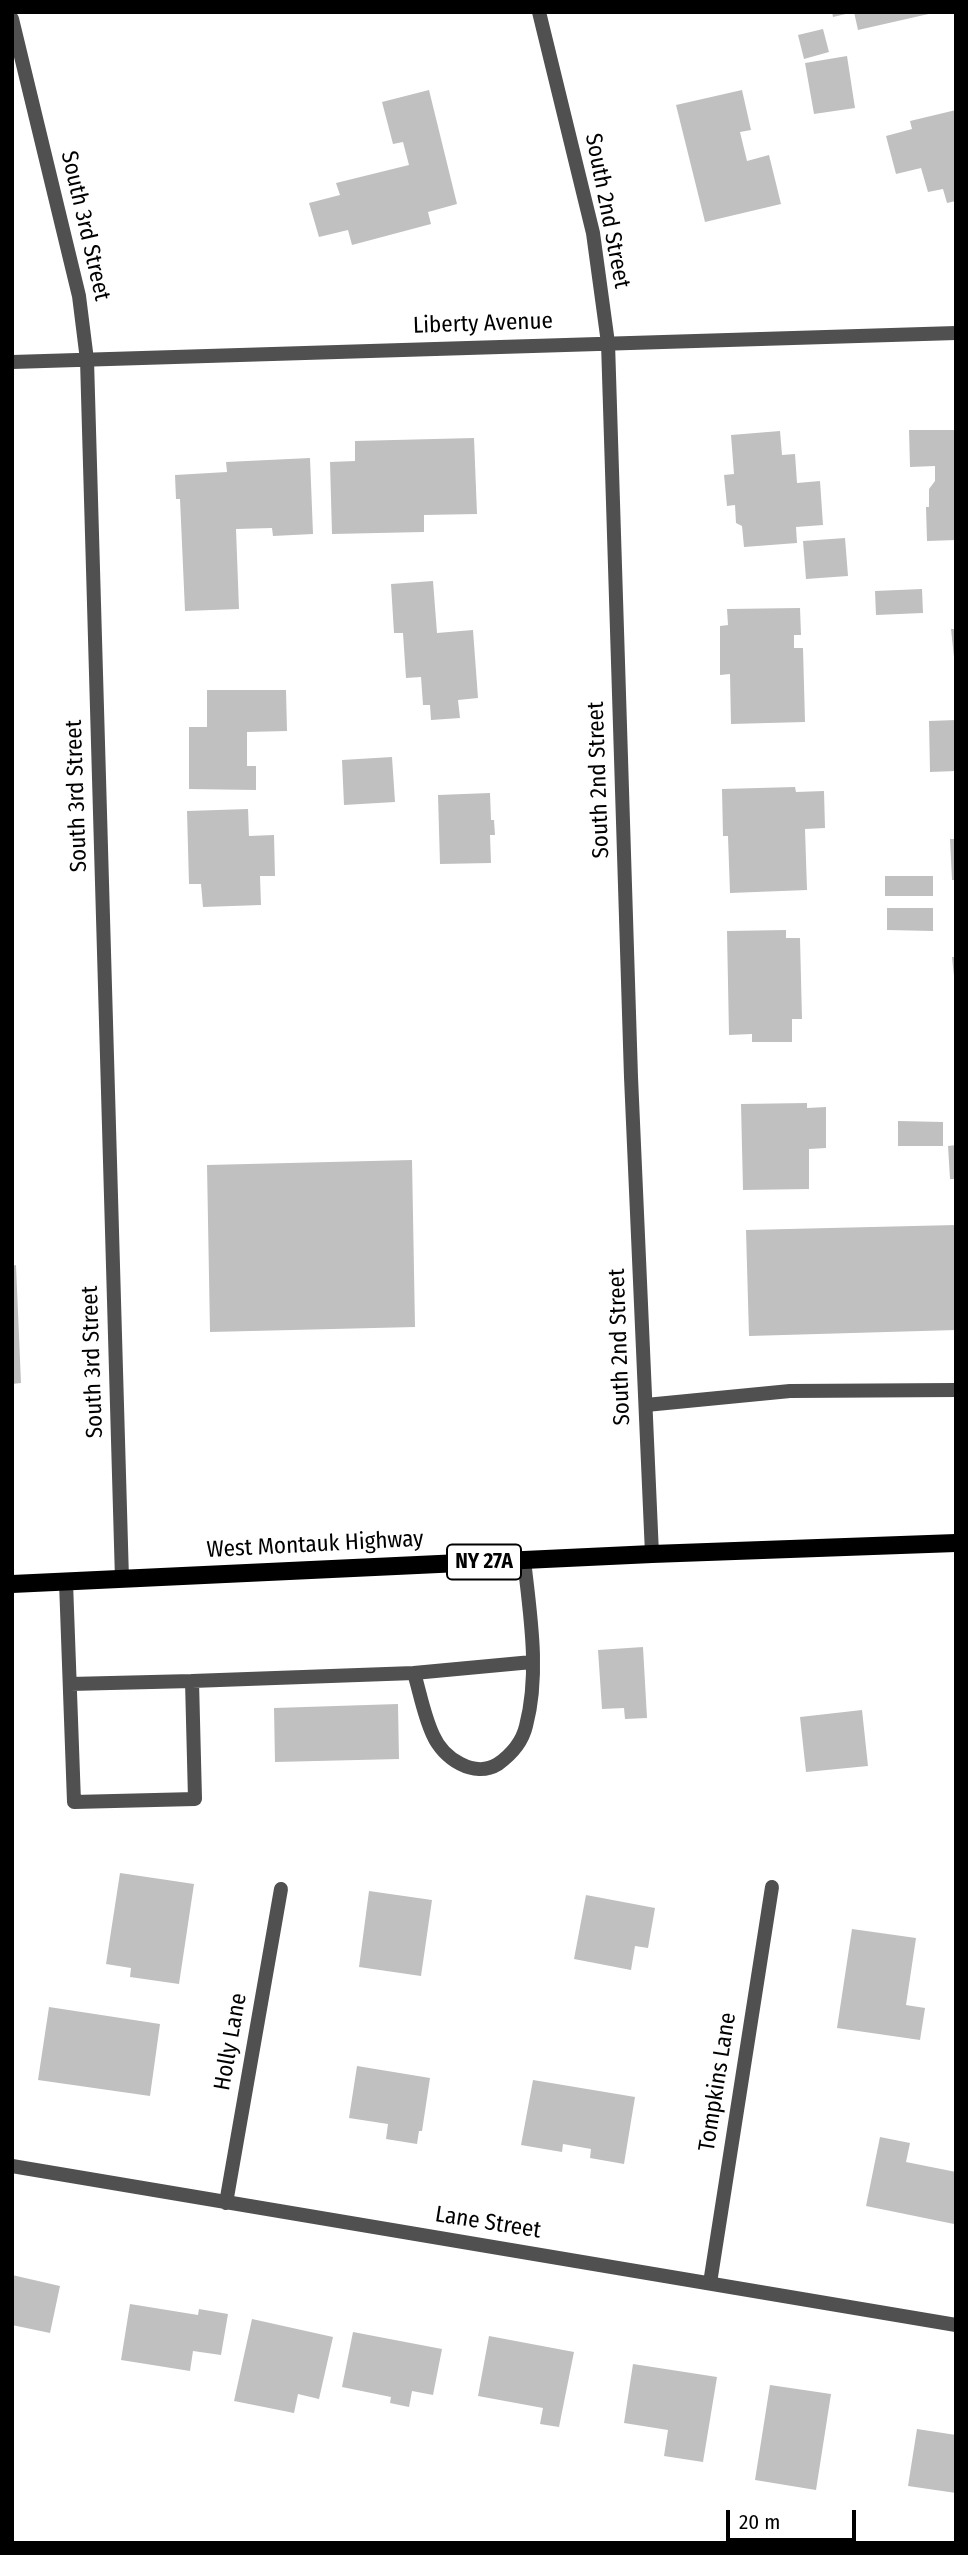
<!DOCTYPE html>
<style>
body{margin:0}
#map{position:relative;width:968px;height:2555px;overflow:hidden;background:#fff;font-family:"Fira Sans Condensed",sans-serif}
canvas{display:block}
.frame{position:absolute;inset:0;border:14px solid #000;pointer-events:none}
.scale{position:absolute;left:726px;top:2510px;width:130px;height:32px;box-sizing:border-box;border:4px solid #000;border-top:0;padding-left:9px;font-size:21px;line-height:24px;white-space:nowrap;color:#000;-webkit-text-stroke:5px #fff;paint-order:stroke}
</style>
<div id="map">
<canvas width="968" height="2555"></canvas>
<div class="frame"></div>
<div class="scale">20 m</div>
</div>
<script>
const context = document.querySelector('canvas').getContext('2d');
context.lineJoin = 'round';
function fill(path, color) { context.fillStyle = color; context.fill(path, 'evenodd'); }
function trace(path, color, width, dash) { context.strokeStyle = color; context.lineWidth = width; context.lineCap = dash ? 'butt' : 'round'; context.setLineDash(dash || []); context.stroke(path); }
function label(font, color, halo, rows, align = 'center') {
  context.font = font + ' "Fira Sans Condensed",sans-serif'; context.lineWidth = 6; context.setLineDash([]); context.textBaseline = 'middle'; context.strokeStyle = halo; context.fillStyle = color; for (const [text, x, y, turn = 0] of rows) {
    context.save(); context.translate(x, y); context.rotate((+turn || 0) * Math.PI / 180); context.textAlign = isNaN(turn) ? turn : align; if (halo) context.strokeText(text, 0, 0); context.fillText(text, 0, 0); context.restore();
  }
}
fill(new Path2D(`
 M832,12H850V13L833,17Z
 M854,12H933V13L858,30Z
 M823,29L829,52L804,59L798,35Z
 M847,56L855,108L814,114L805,63Z
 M429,90L457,204L428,212L431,224L352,245L348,230L319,237L309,203L340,195L336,183L409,165L403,142L393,144L382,102Z
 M742,90L751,130L740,132L747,161L769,155L781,204L705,222L676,105Z
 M956,110V201L947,203L943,189L928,192L921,168L896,174L886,136L912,129L910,121Z
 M909,430H956V540L927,541L926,507H929V489L935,481V466L910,467Z
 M780,431L782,455L795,454L797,483L820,481L823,525L796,527L797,543L744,547L742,526L736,523L735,505L727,506L724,475L734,474L731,435Z
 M474,438L477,514L424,515V532L332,534L330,462L355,461V441Z
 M310,458L313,534L273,536L272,528L236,529L239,609L185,611L180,499H176L175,475L227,472L226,462Z
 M845,538L848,576L806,579L803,541Z
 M433,581L437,633L473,630L478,698L458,700L460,718L431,720L430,705H423L421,677L406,678L403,633H394L391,584Z
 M922,589L923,613L876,615L875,591Z
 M800,608L801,635H794V648H803L805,722L731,724L730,674L720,675V626L728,625L727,609Z
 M951,629H956V657H954Z
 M207,690H286L287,731L247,732V766H256V790L189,789V727H207Z
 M956,720V771L930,772L929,721Z
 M392,757L395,802L344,805L342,760Z
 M795,787L796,792L824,791L825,828L805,829L807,890L730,893L728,836H723L722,789Z
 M490,793L491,820H494L495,835H490L491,863L440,864L438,795Z
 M248,809L249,836L274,835L275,876H260L261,905L203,907L201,884H189L187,811Z
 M950,839H956V880H952Z
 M885,876H933V896H885Z
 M887,908H933V931L887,930Z
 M786,930V938H800L802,1019H792V1042H752V1034L729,1035L727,931Z
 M952,957H956V976H954Z
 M807,1103V1108L826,1107V1148L809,1149V1189L743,1190L741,1104Z
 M898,1121L943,1122V1146H898Z
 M956,1145V1179H950L948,1146Z
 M412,1160L415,1327L210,1332L207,1165Z
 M956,1225V1330L749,1336L746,1230Z
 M16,1265L21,1383L12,1384V1266Z
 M643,1647L647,1718L625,1719L624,1708L602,1709L598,1650Z
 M398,1704L399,1759L275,1762L274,1708Z
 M862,1710L868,1766L806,1772L800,1717Z
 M120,1873L194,1884L179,1984L130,1977L131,1968L106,1964Z
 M369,1891L432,1900L421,1976L359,1967Z
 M586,1895L655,1908L648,1948L635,1946L631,1970L574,1959Z
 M852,1929L916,1938L906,2005L925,2008L920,2040L837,2028Z
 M49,2007L160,2024L150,2096L38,2080Z
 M357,2066L430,2078L422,2131H419L417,2144L386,2139L388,2124L349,2118Z
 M533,2080L635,2097L624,2164L590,2158L591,2149L563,2144L562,2152L521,2145Z
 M880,2137L910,2143L906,2162L956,2172L954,2224L866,2206Z
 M12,2275L60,2286L50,2333L12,2325Z
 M130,2304L198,2315L199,2309L228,2314L221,2355L193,2351L190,2371L121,2360Z
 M252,2319L333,2337L319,2399L298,2394L294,2413L234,2401Z
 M353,2332L442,2349L433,2395L412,2391L409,2407L390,2403L391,2397L342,2387Z
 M489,2336L574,2352L559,2427L540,2424L543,2408L478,2396Z
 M633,2364L717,2377L703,2462L664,2456L668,2430L624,2423Z
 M770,2385L831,2394L816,2490L755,2480Z
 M917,2429L956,2435V2493L908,2486Z`), '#c0c0c0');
trace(new Path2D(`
 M646,1405L790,1391L956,1390
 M66,1582L74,1802L195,1799L192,1681L70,1684
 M414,1673L532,1662
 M192,1681L414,1673C420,1693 424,1716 433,1735C443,1758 474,1779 498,1764C512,1754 522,1743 526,1726C540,1673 530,1614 524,1560`), '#505050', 14);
trace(new Path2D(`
 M539,12L593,233L608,343L631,1077L652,1554
 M12,19L79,296L87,360L122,1579
 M12,362L956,333
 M12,2166L956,2325
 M226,2203L281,1889
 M710,2283L772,1887`), '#505050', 14);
trace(new Path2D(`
 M12,1584L652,1554L956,1543`), '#000', 18);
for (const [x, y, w] of [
 [484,1562,74]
]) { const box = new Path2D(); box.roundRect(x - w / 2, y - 17.5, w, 35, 5); context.fillStyle = '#fff'; context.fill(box); trace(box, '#000', 2); }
label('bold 21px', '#000', null, [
 ["NY 27A",484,1562]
]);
label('23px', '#000', '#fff', [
 ["South 2nd Street",607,211,79],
 ["South 3rd Street",85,226,77],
 ["Liberty Avenue",483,324,-2],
 ["South 2nd Street",599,780,-92],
 ["South 3rd Street",77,796,-92],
 ["South 2nd Street",620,1347,-92],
 ["South 3rd Street",93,1362,-92],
 ["West Montauk Highway",315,1545,-3],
 ["Holly Lane",231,2042,-80],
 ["Tompkins Lane",718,2082,-81],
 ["Lane Street",488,2223,9]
]);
</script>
